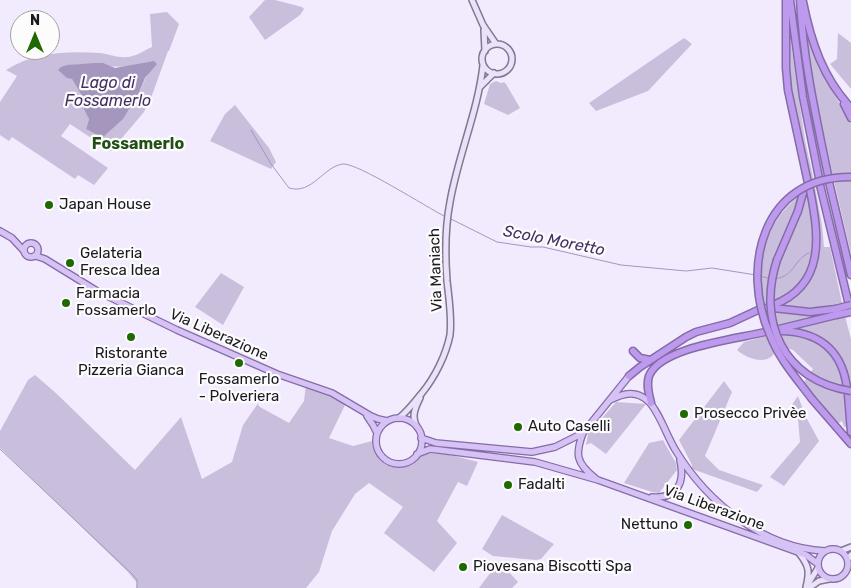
<!DOCTYPE html>
<meta charset="utf-8">
<style>
body{margin:0}
#map{position:relative;width:851px;height:588px;overflow:hidden;background:#f2ebfe;font-family:Rubik,sans-serif}
canvas{display:block}
.north{position:absolute;left:10px;top:10px;width:50px;height:50px;box-sizing:border-box;background:#fcfcfc;border:1px solid #a2a1a4;border-radius:50%;rotate:0deg;font-size:14px;font-weight:700;line-height:20px;text-align:center;color:#1b1820}
.north::after{content:'';display:block;margin:auto;width:18px;height:22px;background:#1f6802;clip-path:polygon(50% 0,100% 100%,50% 72%,0 100%)}
</style>
<div id="map">
<canvas width="851" height="588"></canvas>
<div class="north">N</div>
</div>
<script>
const context = document.querySelector('canvas').getContext('2d');
context.lineJoin = 'round';
function fill(path, color) { context.fillStyle = color; context.fill(path, 'evenodd'); }
function trace(path, color, width, dash) { context.strokeStyle = color; context.lineWidth = width; context.lineCap = dash ? 'butt' : 'round'; context.setLineDash(dash || []); context.stroke(path); }
function label(font, color, halo, rows, align = 'center') {
  context.font = font + ' Rubik,sans-serif'; context.lineWidth = 4.5; context.setLineDash([]); context.textBaseline = 'middle'; context.strokeStyle = halo; context.fillStyle = color; for (const [text, x, y, turn = 0] of rows) {
    context.save(); context.translate(x, y); context.rotate((+turn || 0) * Math.PI / 180); context.textAlign = isNaN(turn) ? turn : align; if (halo) context.strokeText(text, 0, 0); context.fillText(text, 0, 0); context.restore();
  }
}
fill(new Path2D(`
 M265,0H275L302,7L304,9L300,15L265,40L249,17Z
 M167,12L179,24L169,51H168L151,98L144,112L111,151L70,124L61,136L108,168L94,185L78,175L75,179L12,137L9,141L0,135V102L17,76L6,70C34,52 68,51 100,53C109,54 118,58 127,57C135,57 145,50 152,47L150,14ZM148,62L153,68C145,76 143,85 138,95C134,102 130,109 125,115C120,123 111,126 106,134L96,135L86,129L89,119L87,113L83,107L82,96L72,79L77,64C101,63 125,72 148,62Z
 M787,29H789L805,140L814,181L810,183L789,82Z
 M838,33L851,43V89L830,64L837,59Z
 M806,37H808L819,66L851,124V174L833,176L816,98Z
 M684,38L692,44L648,91L596,111L589,103Z
 M496,81L501,83L504,82L506,84L520,108L508,115L484,104L490,84Z
 M235,105L269,148L276,162L271,169L210,141L225,114Z
 M851,179V254L834,181Z
 M815,187L822,225L824,247H830L842,303L813,308L781,305L798,293L818,258L819,227L812,189Z
 M808,190L815,237L810,267L796,287L790,293L772,301L777,269L806,192Z
 M800,195L770,276L767,303L763,304C757,259 764,224 800,195Z
 M221,273L244,287L223,325L195,307Z
 M833,311L834,313L776,326L773,312Z
 M845,316L851,339V389L845,368L833,350L789,328Z
 M779,335C803,336 829,341 839,366C842,373 844,381 846,389L838,387L810,373L813,369L793,350L787,348Z
 M767,336L775,352C768,366 747,359 737,350L744,342Z
 M35,375L57,394L135,470L181,417L202,479L232,462L243,425L259,402L258,405L260,407L289,423L304,401L306,384L347,401L329,438L353,446L372,441C372,458 390,473 407,466C415,463 419,455 427,454C443,452 462,458 478,462L467,486L458,482L437,521L457,543L434,572L384,533L403,507L369,483L355,494L332,531L319,572L306,588H136L137,583L128,572L0,448V431L28,380Z
 M807,377L826,387L846,393V427H844L842,421L837,424L803,384Z
 M724,381L732,392L705,456L719,470L763,485L757,492L692,469V465L679,440Z
 M798,396L806,417L819,441L784,486L770,477L800,442L797,408L791,406Z
 M616,402L646,404L606,454L591,443L586,445L588,434Z
 M663,440L676,463L677,470L659,493L652,492L624,483L649,443Z
 M502,515L554,544L541,559L536,560L493,556L482,549Z
 M499,561L518,582L512,588H479Z`), '#cabedd');
fill(new Path2D(`
 M154,61L157,64L145,78L138,95L123,119L102,138L86,129L89,119L83,107L82,96L72,79L67,78L58,70L61,67L67,65L95,63H103L115,68Z`), '#a596bd');
trace(new Path2D(`
 M251,130L271,164L289,188C312,195 324,166 343,164C358,163 426,207 446,217
 M449,218L497,242L531,247H543L621,265L686,271L712,268L756,275
 M760,276L771,279
 M775,279C795,276 794,259 809,253
 M0,449L132,574L137,580V588`), '#a596bd', 1);
const secondary = new Path2D(`
 M472,0L483,25L496,44
 M484,30L485,51
 M482 59a15 15 0 1 1 30 0a15 15 0 1 1-30 0Z
 M480,87L494,73
 M399,418C408,411 415,401 422,393C435,377 446,355 450,335C452,317 449,299 447,281C445,254 445,228 450,202C458,156 478,111 483,65
 M417,427C411,417 415,408 420,398
 M841,551L851,547
 M799,553C809,566 810,571 806,587
 M848,559L851,555
 M808,584L818,568
 M809,588L819,581L829,579`);
const primary = new Path2D(`
 M0,231L12,238L24,251
 M24 250a7 7 0 1 1 14 0a7 7 0 1 1-14 0Z
 M36,256L45,259L97,291L177,330L277,374L332,393L371,416L378,419L387,421
 M610,400C624,393 636,390 648,401C658,409 668,439 676,451C707,502 763,548 825,551
 M367,416L373,425L377,433
 M376 441a23 23 0 1 1 46 0a23 23 0 1 1-46 0Z
 M421,438L436,443L532,452L555,447L583,433
 M417,454L430,449L439,450L535,462L598,480L806,555L818,564
 M595,478C576,463 575,454 583,433L629,376
 M652,497C678,499 685,482 680,460
 M818 564a15 15 0 1 1 30 0a15 15 0 1 1-30 0Z`);
const motorway = new Path2D(`
 M786,0V68L788,90L808,183
 M790,0L803,97L819,178
 M800,0C803,59 816,117 828,175
 M803,2C811,42 823,78 851,108
 M844,104L851,118
 M829,182L851,275
 M820,185L848,301
 M777,260L798,211L803,193
 M773,305C826,285 819,235 810,190
 M765,308H767
 M773,308L810,312L835,309
 M779,329L836,315
 M779,331C817,331 842,349 847,388
 M633,351L640,358L650,360
 M629,376L640,367L686,337L696,332L730,323L758,310
 M848,395L851,432
 M812,399L851,444
 M651,403C649,394 646,385 649,376C660,347 737,339 765,332`);
trace(secondary, '#81798e', 8);
trace(primary, '#846ca6', 8);
trace(motorway, '#846ca6', 9);
trace(secondary, '#ebe1fa', 5);
trace(primary, '#d7c2f5', 5.5);
trace(motorway, '#bd9aee', 6);
const motorwayBridge = new Path2D(`
 M777,260C757,321 783,381 851,391
 M835,309L851,305
 M836,315L851,312
 M812,399C797,379 779,359 770,335C740,267 763,176 851,177`);
trace(motorwayBridge, '#846ca6', 9, []);
trace(motorwayBridge, '#bd9aee', 6);
for (const [x, y, r, color] of [
 [49,205,5,"#1f6802"],
 [70,263,5,"#1f6802"],
 [66,303,5,"#1f6802"],
 [131,337,5,"#1f6802"],
 [239,363,5,"#1f6802"],
 [684,414,5,"#1f6802"],
 [518,427,5,"#1f6802"],
 [508,485,5,"#1f6802"],
 [688,525,5,"#1f6802"],
 [463,567,5,"#1f6802"]
]) { const dot = new Path2D(); dot.arc(x, y, r, 0, 2 * Math.PI); context.fillStyle = color; context.fill(dot); trace(dot, '#fcfcfc', 2); }
label('15px', '#1b1820', '#fcfcfc', [
 ["Japan House",59,205],
 ["Gelateria",80,254],
 ["Fresca Idea",80,271],
 ["Farmacia",76,294],
 ["Fossamerlo",76,311],
 ["Ristorante",131,354,"center"],
 ["Pizzeria Gianca",131,371,"center"],
 ["Fossamerlo",239,380,"center"],
 ["- Polveriera",239,397,"center"],
 ["Prosecco Privèe",694,414],
 ["Auto Caselli",528,427],
 ["Fadalti",518,485],
 ["Nettuno",678,525,"right"],
 ["Piovesana Biscotti Spa",473,567]
], 'left');
label('15px', '#1b1820', '#fcfcfc', [
 ["Via Maniach",436,270,-92],
 ["Via Liberazione",219,335,24],
 ["Via Liberazione",714,508,20]
]);
label('italic 16px', '#452e61', '#fcfcfc', [
 ["Lago di",108,83],
 ["Fossamerlo",108,101],
 ["Scolo Moretto",554,241,11]
]);
label('bold 16px', '#224f16', '#fcfcfc', [
 ["Fossamerlo",138,144]
]);
</script>
